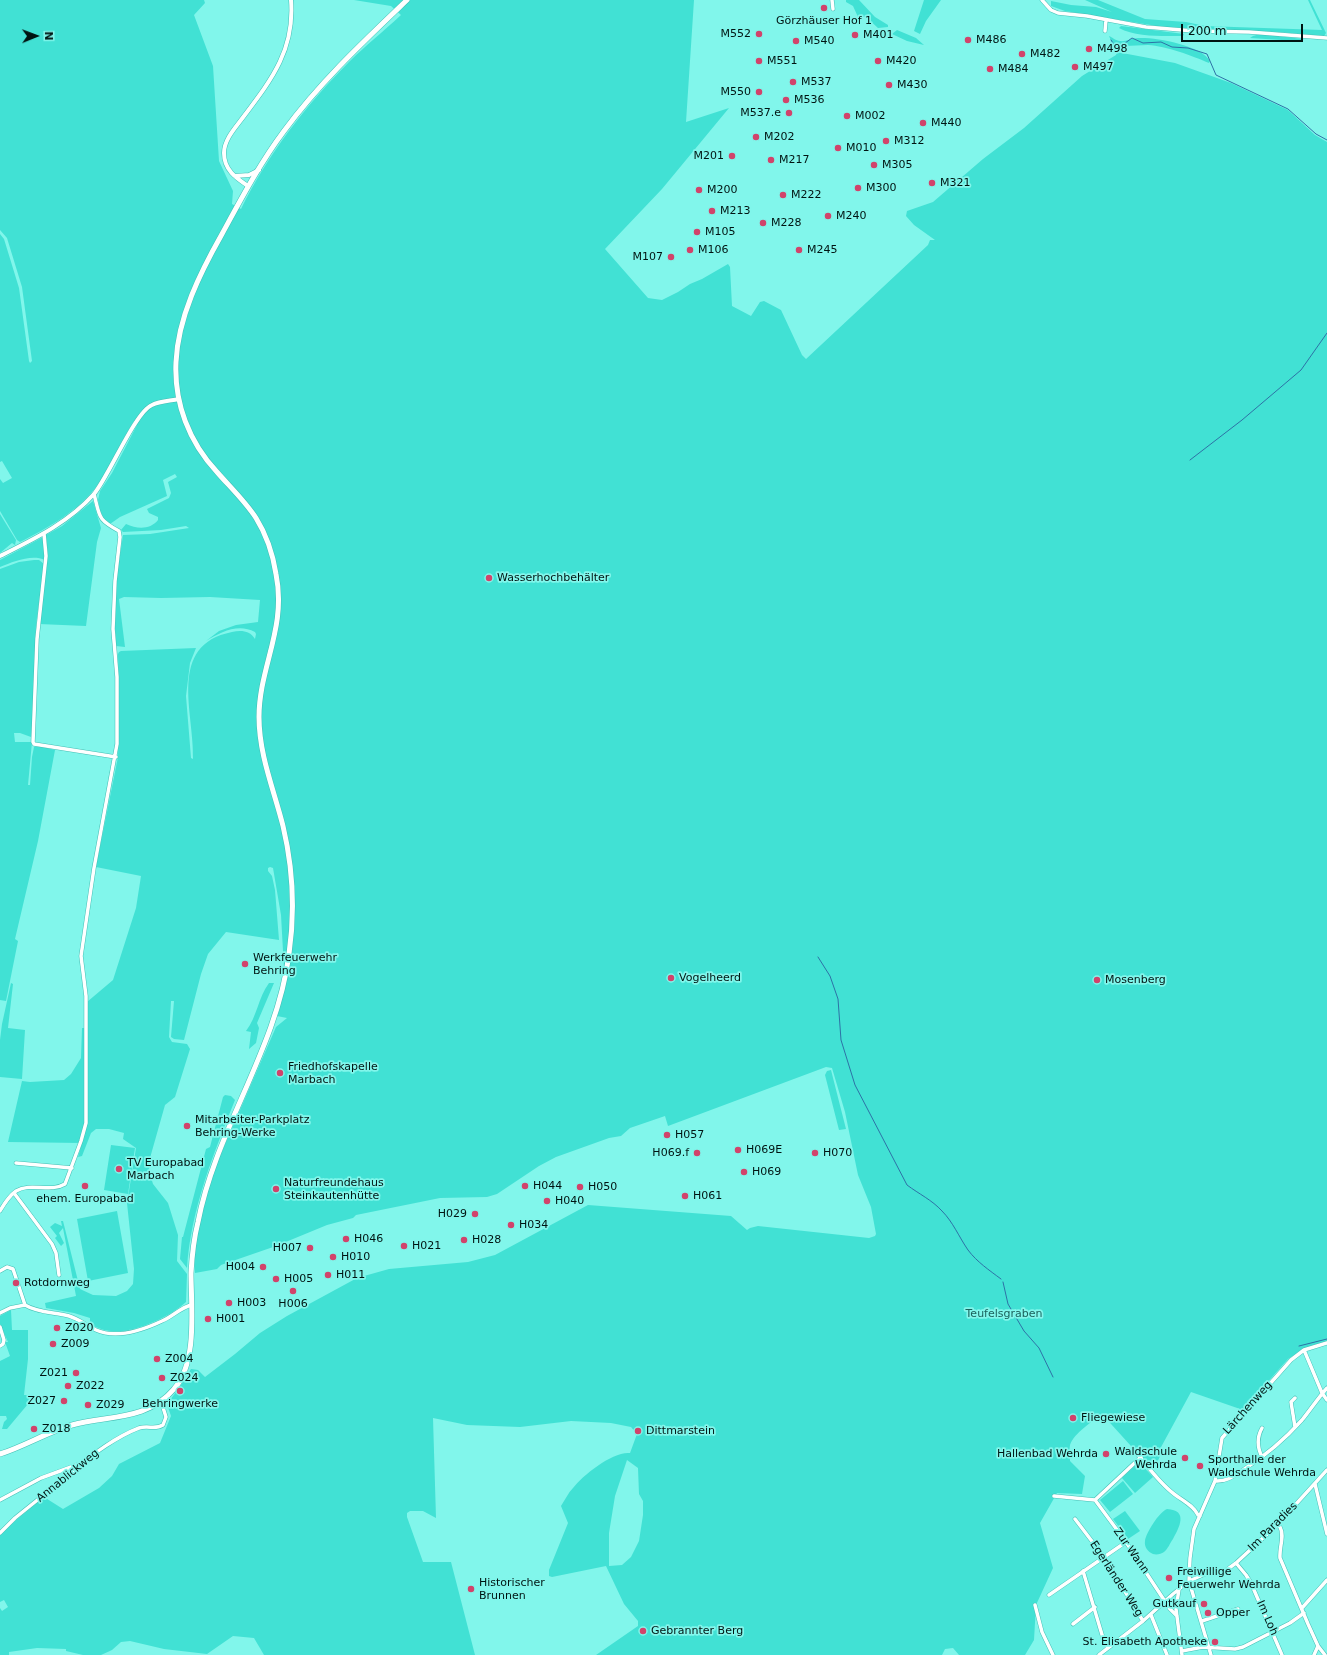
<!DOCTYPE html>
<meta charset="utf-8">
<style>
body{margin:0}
#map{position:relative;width:1327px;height:1655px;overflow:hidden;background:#81f6eb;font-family:"DejaVu Sans",sans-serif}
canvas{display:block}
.north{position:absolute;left:16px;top:16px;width:40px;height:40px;-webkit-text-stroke:3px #81f6eb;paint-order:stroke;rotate:89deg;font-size:11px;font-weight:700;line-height:16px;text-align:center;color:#001412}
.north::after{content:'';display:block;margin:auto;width:14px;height:18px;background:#001412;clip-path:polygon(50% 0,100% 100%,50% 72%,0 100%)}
.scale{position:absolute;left:1181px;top:24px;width:122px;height:18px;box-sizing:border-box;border:2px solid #001412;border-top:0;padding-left:5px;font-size:12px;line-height:14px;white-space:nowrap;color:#001412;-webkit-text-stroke:3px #81f6eb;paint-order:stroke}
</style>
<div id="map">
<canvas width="1327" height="1655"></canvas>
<div class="north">N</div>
<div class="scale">200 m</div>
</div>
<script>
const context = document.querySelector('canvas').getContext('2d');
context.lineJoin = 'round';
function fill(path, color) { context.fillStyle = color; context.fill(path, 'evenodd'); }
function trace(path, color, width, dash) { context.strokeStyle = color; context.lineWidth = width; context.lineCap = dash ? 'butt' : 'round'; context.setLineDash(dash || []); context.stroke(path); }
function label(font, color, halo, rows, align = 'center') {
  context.font = font + ' "DejaVu Sans",sans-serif'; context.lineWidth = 3.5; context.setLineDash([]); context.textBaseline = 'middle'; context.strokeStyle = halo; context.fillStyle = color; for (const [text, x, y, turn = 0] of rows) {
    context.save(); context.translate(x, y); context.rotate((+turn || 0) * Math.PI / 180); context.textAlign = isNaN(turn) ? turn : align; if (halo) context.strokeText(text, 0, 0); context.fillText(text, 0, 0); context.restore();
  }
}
fill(new Path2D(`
 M0,0H204L205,3L194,15L213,66L219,161L233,191L232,204L241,209C268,154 306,105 349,62C365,46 384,31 401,15L391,6L354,0H694L686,122L729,108L662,189L605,249L648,298L662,300L678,292L690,284L702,279L728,264L730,267L732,306L751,316L760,302L764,301L781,310L802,355L806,359L928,245L930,240H935L914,225L906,216L907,211L933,202L983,159L1024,128L1082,76L1116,55L1117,52L1175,63L1231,83L1288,110L1315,135L1327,142V1342L1304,1349L1288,1359L1243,1410L1191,1392L1160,1449L1162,1452L1154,1469L1151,1466L1150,1467L1102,1414C1093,1421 1074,1433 1070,1445C1069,1449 1070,1455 1070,1461L1085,1476L1082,1494L1057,1493L1040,1523L1053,1568L1036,1605L1034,1640L1025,1655H959L953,1648L945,1649L942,1655H596L638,1626V1621L624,1604L606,1566L552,1577L549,1576V1570L568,1523L561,1506C565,1500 568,1493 573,1488C583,1475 613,1451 630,1453L637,1434L631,1427L611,1423L571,1421L520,1427L467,1425L433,1418L436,1518L423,1511H410L407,1513V1517L423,1562H451L475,1655H264L254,1638L233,1636L207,1654L164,1649L130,1641L121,1642L112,1650L101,1655H83L66,1651V1649L37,1648L9,1652V1655H0V1608L2,1611L8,1607L4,1600L0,1602V1535L3,1531L44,1497L63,1509L99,1488L112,1476L119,1464L160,1443L171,1416L167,1404L179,1388L191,1369L198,1370L205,1377L235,1354L260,1333L287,1316L357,1278L389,1269L468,1262L495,1255L588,1205L731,1216L747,1230L750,1228L758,1226L869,1238L875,1236L876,1234L871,1207L858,1175L845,1112L832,1068L826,1067L668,1126L665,1116L630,1128L621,1136L609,1138L556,1157L539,1166L497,1194L487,1197L440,1198L356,1215L353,1218L327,1225L276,1246L221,1265L217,1269L195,1273C191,1218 216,1165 237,1117C250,1087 263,1057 276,1027L287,1018L277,1016L288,975L290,957L284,969L281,915L273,868L270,867L268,868V871L272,876L275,890L279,940L226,932L208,954L201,974L184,1040L174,1039L171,1037L174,1001H171L169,1037L172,1042L187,1044L190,1049L175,1097L165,1105L150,1158L149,1171L153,1184L168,1203L178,1235L177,1261L187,1274L186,1302C170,1317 133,1334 111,1331C104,1331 97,1327 90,1325V1318L74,1313L46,1308L45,1303L76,1296L63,1228L59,1233L64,1243L61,1246L55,1238L57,1236L50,1227L55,1223L62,1226L61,1221H63L80,1289L93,1295L116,1296L127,1291L133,1284L134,1269L127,1203L136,1148L123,1139L124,1133L109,1129H96L91,1133L82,1156L78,1157L82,1143L8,1142L22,1081L30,1082L64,1080L71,1074L81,1058L82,1028H85L84,1075L86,1076L87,1002L113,980L136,908L141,876L96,867L118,757L119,703L118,654L119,652L121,651L196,648L190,663L186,696L191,758L193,759C195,714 166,645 232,632C242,630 250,631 255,639L256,634L255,632C238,623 221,632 206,641L219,631L236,625L258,622L260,600L210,597L161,598L124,597L119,599L125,647L116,646L115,628L116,582L123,535L150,534L189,528L186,526L161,530L123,532L121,530L126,524C137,529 150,530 158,520V517L149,513L147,509L169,498L171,493L168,482L177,477L175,474L163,480L167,496L120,517L110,524L103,518L100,510L98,500L100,491L112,473L137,425L134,421C121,441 112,463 99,483C80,510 50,527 20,542L17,540L0,511V479L3,483L12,478L2,461L0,462V234L4,239L19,288L29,361L30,363L32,361L22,287L7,238L0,230ZM627,1460L638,1468L639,1494L643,1501V1515L639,1541L631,1557L622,1565L609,1566V1533L615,1496Z
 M846,0H859L875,17L888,25V27L878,28L866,17H858L853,6L846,2Z
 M924,0H941L926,21L920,34L914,31Z
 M1085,0H1098L1145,19L1186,22L1205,26L1322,30L1308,0H1310L1326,33L1324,36L1279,32L1163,27L1065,11L1051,6V1L1071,5L1096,7L1112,12Z
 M1121,26L1184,34L1183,36H1179C1161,36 1135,37 1119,28Z
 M897,30L916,38L924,45L907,41L892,34Z
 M1260,34L1303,39V40L1298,41L1250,38L1253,36Z
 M1109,36C1112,37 1116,41 1120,41C1125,42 1132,38 1138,38C1155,37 1201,45 1210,61L1209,63C1193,56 1166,46 1148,45C1136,45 1125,47 1113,45Z
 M93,501L101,528L97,542L86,626L39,624L48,556L46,535L62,526Z
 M0,514L16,540L15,545L12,543L0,553Z
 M43,537L45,560C31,554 13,562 0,567V560Z
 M34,560H39L44,564L36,625L32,733L31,737L20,733H14L15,742H32L28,785H30L32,757L34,747L39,746L55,750L38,841L15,939L18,941L6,1001L0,1000V569L19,562Z
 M11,983L13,984L8,1028L25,1030L22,1079L0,1077V1040L2,1024Z
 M269,983H274L257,1023L259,1028L256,1043L249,1049L251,1032L246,1031C257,1017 258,998 269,983Z
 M831,1070L846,1129L839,1130L825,1075L827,1071Z
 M225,1095L231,1096L235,1100C213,1155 191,1209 187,1268L180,1259L182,1237H183L206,1149L210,1147L223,1097Z
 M111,1145L135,1148L128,1194L104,1190Z
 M117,1211L128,1273L88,1281L77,1219Z
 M11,1310L12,1330H28V1359L24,1395H27L30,1399L28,1404L7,1429H2L4,1422L7,1419L6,1416H0V1361L10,1356L5,1342H8L0,1324V1316Z
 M1139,1462L1153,1477L1135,1493L1122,1478Z
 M1123,1481L1133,1494L1110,1512L1100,1500Z
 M1167,1509C1189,1510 1179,1528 1173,1539C1170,1543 1168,1549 1164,1552C1161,1554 1157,1555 1153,1554C1148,1552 1144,1547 1145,1541C1146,1533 1159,1512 1167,1509Z
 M1125,1511L1140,1531L1128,1539L1113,1519Z`), '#41e1d4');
trace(new Path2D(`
 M1111,40L1117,49L1132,38L1143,43L1161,42L1172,47L1188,48L1207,54L1216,75L1288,109L1316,134L1327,140
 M1190,460L1242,420L1301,370L1327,333
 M818,957L830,976L838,999L841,1040L855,1085L907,1185C919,1194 932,1200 942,1211C953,1222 959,1237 968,1250C977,1262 989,1270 1001,1279
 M1003,1282L1008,1304L1024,1331L1039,1348L1053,1377
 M1299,1346L1327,1339`), '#2d72a6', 1);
const minor = new Path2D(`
 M832,0L833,9
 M1042,0L1051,10L1058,13L1087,16L1146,27L1194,31L1249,32L1327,38
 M1105,31L1106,20
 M44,534L46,556L37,639L33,742L34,744L116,757
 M16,1163L72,1168
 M14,1193L52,1244L56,1253L59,1275
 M0,1211C4,1204 9,1196 16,1191C31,1182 50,1193 65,1184L81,1141L86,1123V996L81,956L94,868L117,744V677L113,629L115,581L120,537L119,531C97,519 100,517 94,494
 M0,1271L7,1267L13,1269L25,1305
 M0,1313L10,1308L25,1305C38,1313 54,1312 69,1316C79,1319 87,1326 96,1330C116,1339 143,1330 162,1321C172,1317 180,1308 191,1305
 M0,1327L4,1340L3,1344L0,1346
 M1304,1350L1322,1393L1327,1400
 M1295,1398L1291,1402L1295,1427
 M1262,1428C1257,1437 1257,1447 1262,1457
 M1134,1450C1147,1465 1158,1482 1174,1494C1183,1501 1193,1505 1198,1515L1200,1516
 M1141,1457L1095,1500L1126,1542L1170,1609L1177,1616
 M1215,1481C1226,1482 1234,1476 1243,1470C1265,1456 1285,1439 1302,1420C1311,1409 1318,1398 1327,1388
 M1315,1484L1327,1534
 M1054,1496L1095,1500
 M0,1500L41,1478L82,1463
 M1075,1519L1104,1557L1143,1621
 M1277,1525L1280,1527C1285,1536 1279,1547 1280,1558L1308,1624L1318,1646L1325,1655
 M0,1533L15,1518L76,1469C92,1454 118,1436 139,1428C148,1425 155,1430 163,1425L166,1417L161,1401
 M1236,1563L1246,1575L1251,1583L1282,1655
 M1083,1571L1103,1638L1108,1648
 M1179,1589L1176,1609L1182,1655
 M1049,1595L1126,1542
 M1035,1605L1042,1632L1053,1655
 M1302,1608L1327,1580
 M1151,1615L1167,1655
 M1202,1621L1238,1609
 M1073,1624L1095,1607
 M1182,1651L1203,1647L1235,1649L1243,1647L1290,1623L1304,1613
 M1099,1655L1143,1621L1173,1594L1189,1581L1205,1574L1225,1571L1236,1563L1277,1525L1327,1470
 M1211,1655L1189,1581L1190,1558L1194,1529L1215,1481L1222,1438L1291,1360L1304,1350L1327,1343
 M1314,1655L1318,1646`);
const tertiary = new Path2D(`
 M235,176L249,175L259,170
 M248,186C236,178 224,170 224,153C224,139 236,127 244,116C272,79 295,49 291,0
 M0,556C34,539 68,523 94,494C109,476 135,412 152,405C160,401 170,401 179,399`);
const secondary = new Path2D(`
 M0,1454C25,1446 47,1432 72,1425C108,1415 147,1421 174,1389C198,1362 191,1307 191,1273C192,1255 194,1238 198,1222C216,1129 277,1049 289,954C295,912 293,868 283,826C274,790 259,755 259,717C259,667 287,628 276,574C273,555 266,534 256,518C245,501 230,487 217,472C189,442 174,403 176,362C178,317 200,273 222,234C241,199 260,163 284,131C320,82 364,41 407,0`);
trace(minor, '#43beb4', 4.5);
trace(tertiary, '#43beb4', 5);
trace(secondary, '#43beb4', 6);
trace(minor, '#fff', 3.5);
trace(tertiary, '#fff', 4);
trace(secondary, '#fff', 5);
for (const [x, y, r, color] of [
 [824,8,4,"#d1436b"],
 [759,34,4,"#d1436b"],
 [855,35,4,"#d1436b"],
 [968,40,4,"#d1436b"],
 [796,41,4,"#d1436b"],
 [1089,49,4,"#d1436b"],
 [1022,54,4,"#d1436b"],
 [759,61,4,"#d1436b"],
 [878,61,4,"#d1436b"],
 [1075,67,4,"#d1436b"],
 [990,69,4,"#d1436b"],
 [793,82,4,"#d1436b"],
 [889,85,4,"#d1436b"],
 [759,92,4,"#d1436b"],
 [786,100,4,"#d1436b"],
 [789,113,4,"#d1436b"],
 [847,116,4,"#d1436b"],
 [923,123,4,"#d1436b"],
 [756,137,4,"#d1436b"],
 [886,141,4,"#d1436b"],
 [838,148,4,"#d1436b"],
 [732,156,4,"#d1436b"],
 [771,160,4,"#d1436b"],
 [874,165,4,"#d1436b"],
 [932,183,4,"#d1436b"],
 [858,188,4,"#d1436b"],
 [699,190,4,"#d1436b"],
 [783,195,4,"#d1436b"],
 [712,211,4,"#d1436b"],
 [828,216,4,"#d1436b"],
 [763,223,4,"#d1436b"],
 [697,232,4,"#d1436b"],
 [690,250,4,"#d1436b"],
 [799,250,4,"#d1436b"],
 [671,257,4,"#d1436b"],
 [489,578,4,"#d1436b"],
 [245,964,4,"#d1436b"],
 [671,978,4,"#d1436b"],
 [1097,980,4,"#d1436b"],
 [280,1073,4,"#d1436b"],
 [187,1126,4,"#d1436b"],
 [667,1135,4,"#d1436b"],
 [738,1150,4,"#d1436b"],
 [697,1153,4,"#d1436b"],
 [815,1153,4,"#d1436b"],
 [119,1169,4,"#d1436b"],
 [744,1172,4,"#d1436b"],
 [85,1186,4,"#d1436b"],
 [525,1186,4,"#d1436b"],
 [580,1187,4,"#d1436b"],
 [276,1189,4,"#d1436b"],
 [685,1196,4,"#d1436b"],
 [547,1201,4,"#d1436b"],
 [475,1214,4,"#d1436b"],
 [511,1225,4,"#d1436b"],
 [346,1239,4,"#d1436b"],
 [464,1240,4,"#d1436b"],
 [404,1246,4,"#d1436b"],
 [310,1248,4,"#d1436b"],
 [333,1257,4,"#d1436b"],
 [263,1267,4,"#d1436b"],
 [328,1275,4,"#d1436b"],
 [276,1279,4,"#d1436b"],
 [16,1283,4,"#d1436b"],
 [293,1291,4,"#d1436b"],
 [229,1303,4,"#d1436b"],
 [208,1319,4,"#d1436b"],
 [57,1328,4,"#d1436b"],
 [53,1344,4,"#d1436b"],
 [157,1359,4,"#d1436b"],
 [76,1373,4,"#d1436b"],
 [162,1378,4,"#d1436b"],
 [68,1386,4,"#d1436b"],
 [180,1391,4,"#d1436b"],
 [64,1401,4,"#d1436b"],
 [88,1405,4,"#d1436b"],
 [1073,1418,4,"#d1436b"],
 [34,1429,4,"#d1436b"],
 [638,1431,4,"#d1436b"],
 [1106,1454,4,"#d1436b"],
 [1185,1458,4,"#d1436b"],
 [1200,1466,4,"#d1436b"],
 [1169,1578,4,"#d1436b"],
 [471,1589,4,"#d1436b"],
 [1204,1604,4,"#d1436b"],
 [1208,1613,4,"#d1436b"],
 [643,1631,4,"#d1436b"],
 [1215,1642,4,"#d1436b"]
]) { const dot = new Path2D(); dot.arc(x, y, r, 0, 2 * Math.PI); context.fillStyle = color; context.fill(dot); trace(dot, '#81f6eb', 1.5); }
label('11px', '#001412', '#81f6eb', [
 ["Görzhäuser Hof 1",824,21,"center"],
 ["M552",751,34,"right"],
 ["M401",863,35],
 ["M486",976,40],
 ["M540",804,41],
 ["M498",1097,49],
 ["M482",1030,54],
 ["M551",767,61],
 ["M420",886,61],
 ["M497",1083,67],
 ["M484",998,69],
 ["M537",801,82],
 ["M430",897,85],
 ["M550",751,92,"right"],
 ["M536",794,100],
 ["M537.e",781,113,"right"],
 ["M002",855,116],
 ["M440",931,123],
 ["M202",764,137],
 ["M312",894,141],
 ["M010",846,148],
 ["M201",724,156,"right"],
 ["M217",779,160],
 ["M305",882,165],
 ["M321",940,183],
 ["M300",866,188],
 ["M200",707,190],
 ["M222",791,195],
 ["M213",720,211],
 ["M240",836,216],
 ["M228",771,223],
 ["M105",705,232],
 ["M106",698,250],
 ["M245",807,250],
 ["M107",663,257,"right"],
 ["Wasserhochbehälter",497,578],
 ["Werkfeuerwehr",253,958],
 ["Behring",253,971],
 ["Vogelheerd",679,978],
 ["Mosenberg",1105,980],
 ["Friedhofskapelle",288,1067],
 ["Marbach",288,1080],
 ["Mitarbeiter-Parkplatz",195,1120],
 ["Behring-Werke",195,1133],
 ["H057",675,1135],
 ["H069E",746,1150],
 ["H069.f",689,1153,"right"],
 ["H070",823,1153],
 ["TV Europabad",127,1163],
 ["Marbach",127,1176],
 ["H069",752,1172],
 ["Naturfreundehaus",284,1183],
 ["Steinkautenhütte",284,1196],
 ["H044",533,1186],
 ["H050",588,1187],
 ["H061",693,1196],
 ["ehem. Europabad",85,1199,"center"],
 ["H040",555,1201],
 ["H029",467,1214,"right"],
 ["H034",519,1225],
 ["H046",354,1239],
 ["H028",472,1240],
 ["H021",412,1246],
 ["H007",302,1248,"right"],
 ["H010",341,1257],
 ["H004",255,1267,"right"],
 ["H011",336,1275],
 ["H005",284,1279],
 ["Rotdornweg",24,1283],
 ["H003",237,1303],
 ["H006",293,1304,"center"],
 ["H001",216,1319],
 ["Z020",65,1328],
 ["Z009",61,1344],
 ["Z004",165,1359],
 ["Z021",68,1373,"right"],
 ["Z024",170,1378],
 ["Z022",76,1386],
 ["Z027",56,1401,"right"],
 ["Behringwerke",180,1404,"center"],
 ["Z029",96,1405],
 ["Fliegewiese",1081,1418],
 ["Z018",42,1429],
 ["Dittmarstein",646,1431],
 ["Waldschule",1177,1452,"right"],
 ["Wehrda",1177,1465,"right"],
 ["Hallenbad Wehrda",1098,1454,"right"],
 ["Sporthalle der",1208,1460],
 ["Waldschule Wehrda",1208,1473],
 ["Freiwillige",1177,1572],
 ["Feuerwehr Wehrda",1177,1585],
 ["Historischer",479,1583],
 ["Brunnen",479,1596],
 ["Gutkauf",1196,1604,"right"],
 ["Opper",1216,1613],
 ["Gebrannter Berg",651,1631],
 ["St. Elisabeth Apotheke",1207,1642,"right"]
], 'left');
label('11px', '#1b615c', '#81f6eb', [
 ["Teufelsgraben",1004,1314]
]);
label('11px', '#001412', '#81f6eb', [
 ["Lärchenweg",1248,1408,-48],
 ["Annablickweg",68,1476,-39],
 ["Im Paradies",1273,1527,-45],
 ["Zur Wann",1131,1551,55],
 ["Egerländer Weg",1116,1579,57],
 ["Im Loh",1267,1618,66]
]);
</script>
